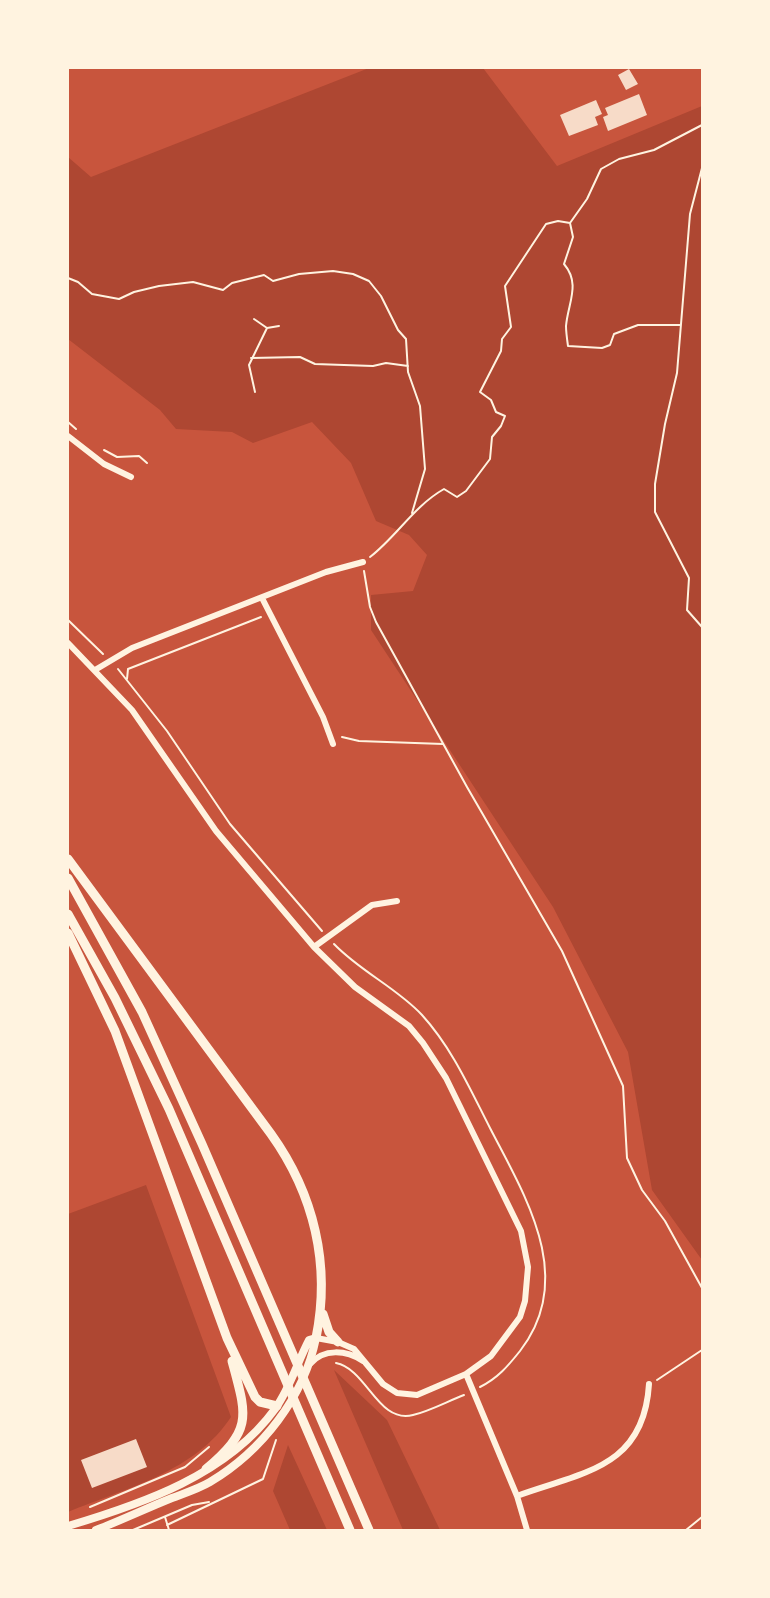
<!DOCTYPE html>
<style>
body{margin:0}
#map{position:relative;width:770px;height:1598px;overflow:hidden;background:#c8553d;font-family:Commissioner,sans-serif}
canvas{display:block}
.frame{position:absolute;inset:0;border:69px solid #fff3e0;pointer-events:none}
</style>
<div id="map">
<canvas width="770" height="1598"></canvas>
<div class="frame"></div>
</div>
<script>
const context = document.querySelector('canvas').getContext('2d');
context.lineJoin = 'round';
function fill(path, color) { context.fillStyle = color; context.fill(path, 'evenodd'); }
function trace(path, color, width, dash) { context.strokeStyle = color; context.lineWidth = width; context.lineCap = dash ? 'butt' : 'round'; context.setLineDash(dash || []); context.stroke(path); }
fill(new Path2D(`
 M369,68H483L557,166L702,106V1260L652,1190L628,1052L553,907L371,630V595L413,591L427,555L409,535L376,521L351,463L312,422L253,443L232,432L176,429L160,410L68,339V157L91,177Z
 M146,1185L231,1417C195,1472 126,1488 68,1512V1214Z
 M334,1370L387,1420L440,1530H403Z
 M288,1445L327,1530H290L273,1491Z`), '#ae4732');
fill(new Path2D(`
 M629,69L638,84L626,90L618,75Z
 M639,94L647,115L608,131L603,117L608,115L605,108Z
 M596,100L602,114L595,117L598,125L569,136L560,115Z
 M136,1439L147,1467L92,1488L81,1460Z`), '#f7dbc8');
trace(new Path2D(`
 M702,168L690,214L677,373L665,424L655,484V512L689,578L687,610L702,627
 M570,223L573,237L564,264C581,284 568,303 566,326C566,332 567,339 568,346L602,348L610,345L614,334L638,325H681
 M68,278L78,282L92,294L119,299L134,292L159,286L193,282L223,290L232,283L264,275L273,281L299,274L333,271L353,274L369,281L381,296L398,330L406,339L408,372L420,406L425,469L412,513
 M254,319L267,328L279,326
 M251,358L300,357L315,364L373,366L386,363L408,366
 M255,392L249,365L267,328
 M68,422L76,429
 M104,450L117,457L139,456L147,463
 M370,557C397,536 414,506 444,489L457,497L466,491L490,459L492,437L501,426L505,416L496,412L491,400L480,392L501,351L502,339L511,327L505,286L546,224L558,221L570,223L587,199L601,169L619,159L654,150L702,125
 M364,571L370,607L376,622L467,787L562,951L623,1086L627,1158L642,1190L665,1221L702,1288
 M68,620L103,654
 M118,669L167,731L230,824L322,931
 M127,679L128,669L261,617
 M342,737L359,741L443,744
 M334,944C361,972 397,988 422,1015C452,1048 470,1089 490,1128C525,1196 577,1278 520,1351C508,1366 498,1378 480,1387
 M336,1363C367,1369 378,1424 413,1415C430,1411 448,1401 464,1395
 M657,1380L702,1350
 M90,1507L185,1467L209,1447
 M165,1517L169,1530
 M167,1525L263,1479L276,1440
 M133,1530L192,1505L209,1502
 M686,1530L702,1517`), '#fff3e0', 2);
trace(new Path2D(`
 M68,436L104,464L131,477
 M262,598L323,717L333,744
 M68,643L132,710L216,831L314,947L355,987L409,1026L423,1043L446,1078L521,1231L528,1267L525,1301L520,1317L491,1356L466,1374L417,1395L397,1393L383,1384L354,1349L338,1342L316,1338
 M95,670L132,648L326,572L363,562
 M314,947L372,905L397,901
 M310,1364C324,1348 346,1350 363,1361
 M466,1374L517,1496L527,1530
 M517,1496C583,1472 644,1468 649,1384`), '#fff3e0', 6);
trace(new Path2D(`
 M68,1526C142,1504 227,1475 275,1409C290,1388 297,1363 309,1340L316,1338
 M96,1530C122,1520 147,1508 172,1498C185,1493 198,1489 210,1482C262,1451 304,1397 316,1338`), '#fff3e0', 8);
trace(new Path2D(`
 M68,859L271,1134C314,1194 331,1265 316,1338
 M68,878L142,1012L202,1144L369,1530
 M68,914L115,998L169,1109L350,1530
 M68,933L115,1031L227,1338L255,1397L260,1402L277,1406
 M323,1314L329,1332L338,1342
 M206,1469C253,1429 247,1417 232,1361`), '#fff3e0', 9);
</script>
